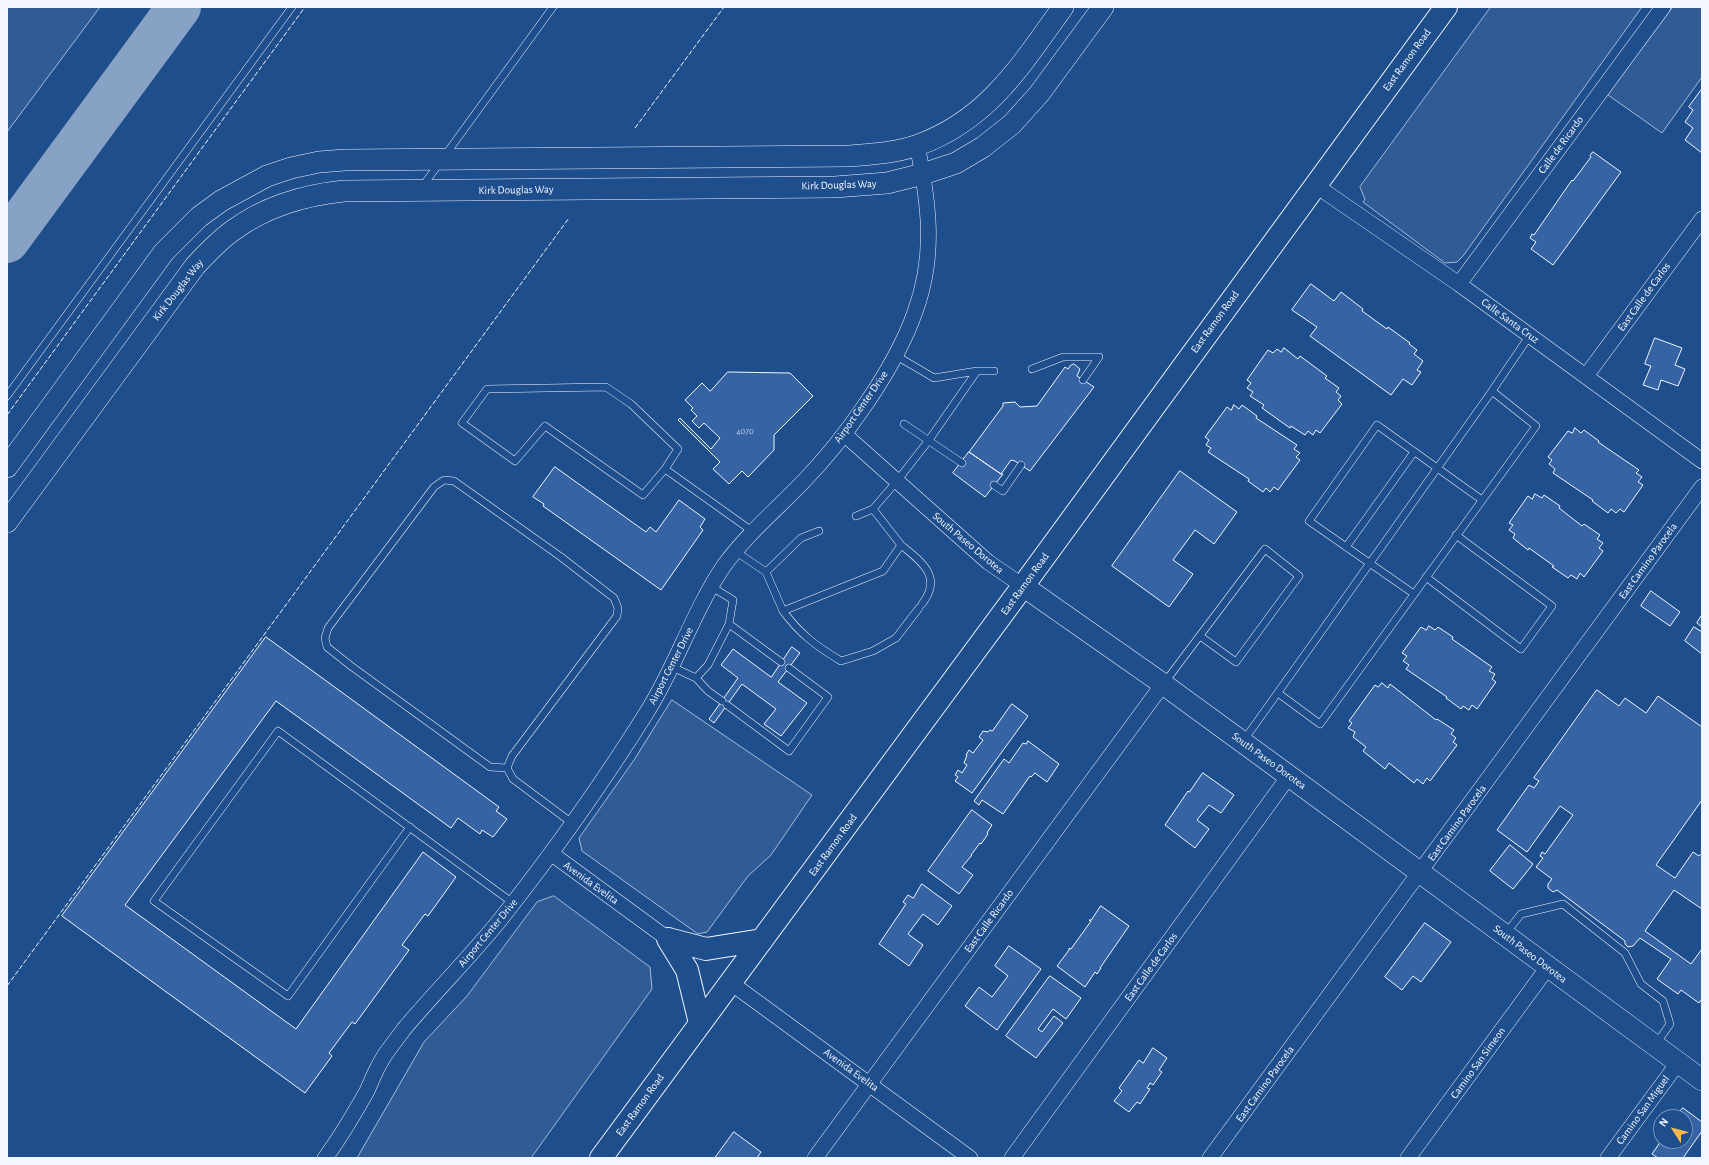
<!DOCTYPE html>
<style>
body{margin:0}
#map{position:relative;width:1709px;height:1165px;overflow:hidden;background:#1f4e8c;font-family:"Alegreya Sans",sans-serif}
canvas{display:block}
.frame{position:absolute;inset:0;border:8px solid #f2f6ff;pointer-events:none}
.north{position:absolute;left:1653px;top:1109px;width:40px;height:40px;box-sizing:border-box;background:#1f4e8c;border:1px solid #7391ba;border-radius:50%;rotate:306deg;font-size:11px;font-weight:700;line-height:16px;text-align:center;color:#f2f6ff}
.north::after{content:'';display:block;margin:auto;width:14px;height:18px;background:#ffb74d;clip-path:polygon(50% 0,100% 100%,50% 72%,0 100%)}
</style>
<div id="map">
<canvas width="1709" height="1165"></canvas>
<div class="frame"></div>
<div class="north">N</div>
</div>
<script>
const context = document.querySelector('canvas').getContext('2d');
context.lineJoin = 'round';
function fill(path, color) { context.fillStyle = color; context.fill(path, 'evenodd'); }
function trace(path, color, width, dash) { context.strokeStyle = color; context.lineWidth = width; context.lineCap = dash ? 'butt' : 'round'; context.setLineDash(dash || []); context.stroke(path); }
function label(font, color, halo, rows, align = 'center') {
  context.font = font + ' "Alegreya Sans",sans-serif'; context.lineWidth = 3; context.setLineDash([]); context.textBaseline = 'middle'; context.strokeStyle = halo; context.fillStyle = color; for (const [text, x, y, turn = 0] of rows) {
    context.save(); context.translate(x, y); context.rotate((+turn || 0) * Math.PI / 180); context.textAlign = isNaN(turn) ? turn : align; if (halo) context.strokeText(text, 0, 0); context.fillText(text, 0, 0); context.restore();
  }
}
const green = new Path2D(`
 M7,7H100L7,132Z
 M1491,7H1642L1463,256L1457,262L1445,263L1363,202L1365,199L1360,187Z
 M1673,7H1702V77L1662,133L1608,95Z
 M672,700L812,795L771,855L748,876L707,932L698,934L582,851L579,838L634,760Z
 M554,896L650,967L652,989L531,1158H357L424,1042L467,996L537,902Z`);
fill(green, '#305b95');
trace(green, '#a8bbd7', 1);
trace(new Path2D(`
 M7,241L179,7`), '#88a2c6', 44);
const building = new Path2D(`
 M1702,89V153L1685,140L1693,128L1685,122L1693,110L1689,107Z
 M1593,152L1621,172L1553,265L1531,249L1536,242L1530,238L1532,234L1534,235L1572,180L1573,181L1591,157L1590,156Z
 M1311,284L1334,301L1341,292L1363,309L1362,311L1387,329L1388,327L1410,343L1409,344L1417,350L1414,354L1423,361L1417,370L1421,372L1412,385L1403,379L1391,395L1310,336L1317,327L1292,310Z
 M1655,338L1682,348L1675,365L1685,369L1678,386L1661,380L1658,390L1643,385L1651,366L1645,364Z
 M1284,348L1298,359L1300,356L1327,376L1325,378L1339,388L1336,392L1341,396L1338,400L1342,404L1320,433L1316,430L1313,435L1308,431L1305,435L1291,426L1290,428L1262,408L1264,405L1250,396L1253,392L1247,388L1251,383L1247,380L1268,350L1273,353L1277,349L1281,352Z
 M1074,364L1080,369L1077,376L1094,387L1030,471L1015,461L1011,460L1001,474L969,452L1003,406V403L1015,402L1020,407L1037,406L1065,367L1068,369L1070,366Z
 M728,372L790,373L813,396L774,435V450L748,477L742,471L729,484L713,469L720,462L678,420L680,418L711,449L720,438L704,423L699,428L692,421L697,416L691,410L693,408L685,400L702,383L710,391Z
 M1234,405L1239,409L1242,405L1257,416L1256,418L1297,445L1294,449L1300,453L1296,457L1300,460L1278,490L1274,487L1270,492L1266,488L1263,492L1248,481L1249,479L1208,452L1211,448L1206,445L1209,440L1205,437L1227,407L1231,410Z
 M1575,428L1581,433L1584,430L1599,441L1598,442L1639,470L1636,473L1642,477L1638,482L1643,485L1624,512L1620,509L1616,513L1611,509L1608,513L1592,501L1593,500L1553,473L1555,469L1549,464L1552,460L1548,457L1568,431L1572,433Z
 M969,452L1001,474H1003L985,497L953,473Z
 M555,467L646,532L650,527L656,532L679,500L705,519L700,527L703,530L661,590L543,506L544,504L533,497Z
 M1180,471L1237,512L1214,544L1195,530L1173,560L1193,574L1169,607L1112,566Z
 M1535,494L1542,498L1544,495L1560,506L1559,508L1582,526L1584,524L1600,535L1597,539L1603,543L1599,548L1603,551L1584,577L1580,573L1577,579L1571,575L1568,578L1552,567L1554,566L1529,548L1528,550L1513,538L1515,534L1509,530L1513,525L1509,523L1528,496L1532,499Z
 M1651,591L1680,612L1670,626L1641,606Z
 M1702,615V627L1697,623Z
 M1429,626L1435,630L1438,627L1453,637L1452,639L1492,667L1489,671L1495,674L1492,679L1496,682L1477,709L1472,705L1469,710L1463,706L1461,709L1446,698L1447,697L1406,669L1409,665L1403,661L1407,656L1402,653L1421,627L1426,630Z
 M1694,627L1702,632V654L1685,641Z
 M266,637L499,807L496,811L507,819L493,837L482,830L480,834L458,818L451,828L276,701L125,905L296,1029L423,852L456,877L428,916L425,914L402,945L409,950L355,1024L352,1022L329,1053L332,1056L305,1093L62,916Z
 M792,647L800,653L778,682L807,703L781,736L764,724L776,709L742,684L714,723L709,719L738,678L721,665L733,649L771,677Z
 M1382,683L1388,688L1390,684L1436,720L1437,719L1454,730L1451,734L1456,738L1453,742L1457,745L1430,781L1427,778L1423,784L1417,779L1414,783L1389,763L1385,769L1363,751L1366,747L1353,737L1355,732L1348,728L1352,723L1349,721L1375,685L1378,687Z
 M1597,690L1619,706L1625,698L1646,713L1658,696L1702,727V800L1656,865L1675,878L1693,852L1699,856L1702,853V909L1674,890L1645,931L1691,964L1702,949V999L1699,1003L1681,990L1678,994L1657,979L1671,959L1640,938L1633,946L1628,947L1625,944V941L1557,890L1553,892L1548,888V884L1552,879L1536,867L1543,858L1540,856L1542,852L1545,854L1573,815L1560,806L1527,852L1497,830L1529,785L1534,788L1539,781L1534,778Z
 M1012,704L1028,716L972,793L955,781L958,777L955,775L958,770L962,773L967,765L964,763L967,755H966L969,750L973,753L983,740L979,737L983,731L988,732L990,730L992,731Z
 M1028,741L1059,764L1047,782L1035,773L1031,777L1030,776L1003,814L982,800L979,805L974,801L1004,759L1009,763L1023,743L1026,744Z
 M1203,773L1234,795L1221,813L1209,805L1197,820L1209,829L1195,848L1165,825L1188,791L1189,792Z
 M972,810L992,825L987,833L988,834L981,844L980,843L971,855H972L962,867L973,875L959,894L928,871Z
 M1510,845L1533,864L1513,889L1490,871Z
 M922,884L952,906L938,925L923,914L908,934L923,945L909,966L879,944L906,904L903,902L908,895L913,898Z
 M1101,906L1129,926L1100,968H1101L1097,974L1095,972L1085,987L1057,966L1069,950V948L1071,949L1091,921L1089,920H1091Z
 M1425,923L1451,942L1421,982L1413,976L1402,990L1385,977Z
 M1009,946L1041,969L997,1030L965,1006L979,987L992,997L1008,976L995,966Z
 M1050,976L1081,998L1066,1019L1053,1009L1038,1029L1042,1032L1054,1016L1063,1023L1036,1058L1006,1036Z
 M1153,1048L1167,1058L1159,1070L1162,1072L1153,1085L1150,1083L1147,1088L1150,1089L1140,1104L1137,1102L1129,1112L1114,1101L1122,1091L1119,1088L1139,1060L1143,1063Z
 M1683,1108L1702,1122V1131L1683,1158H1658L1652,1154L1661,1141L1659,1140L1661,1137V1141H1685V1117H1676Z
 M734,1132L761,1152L757,1158H715Z`);
fill(building, '#3563a3');
trace(building, '#f2f6ff', 1);
const lane = new Path2D(`
 M422,187L553,7
 M895,355L934,378L977,371
 M1032,369L1063,357H1099L1083,380
 M1492,391L1530,335
 M7,396L292,7
 M904,424L962,463
 M665,469L643,495L545,426L515,461L462,423L487,389L606,387L631,404L678,449L665,469L752,531
 M994,485L1003,491L1021,465
 M873,509L901,545
 M856,516L873,509L897,481L929,440L977,371H994
 M1346,547L1414,452
 M735,551L766,572L801,538L819,531
 M766,572L783,611
 M1426,577L1521,649L1552,606L1456,535
 M1414,594L1309,521L1377,425L1482,500
 M919,608L896,638L873,651L841,661C816,646 800,634 783,611L883,571L901,545C922,562 943,577 922,604
 M729,624L781,662
 M672,667L696,678L708,665L729,624L733,600L712,587
 M696,678L708,691L722,701
 M1165,682L1265,549L1299,576L1236,662L1200,636
 M727,705L789,751L828,697L789,668
 M1244,740C1327,624 1409,508 1492,391L1536,426L1320,724L1278,693
 M507,768L490,767L351,666L327,647L325,638L328,628L434,487L444,480L454,481L561,557L614,598L618,608L617,616L512,756L507,768L513,779L572,823
 M410,827L288,996L154,901L278,731L513,903
 M1506,933L1521,914L1563,904L1625,953L1641,984L1663,1001L1670,1024L1656,1044`);
const street = new Path2D(`
 M1315,185L1459,284L1702,461
 M1459,284L1663,7
 M1586,376L1702,219
 M844,434L988,562L1023,586
 M552,854L668,939
 M731,983L970,1158
 M325,1158C341,1137 354,1114 367,1091C372,1080 376,1069 383,1058C389,1048 397,1039 404,1029C435,992 470,957 500,920C553,853 602,784 647,712C676,666 693,612 723,567C746,535 775,511 802,483C844,440 895,369 915,312C936,255 929,203 917,145
 M815,1158L1163,684
 M1012,1158L1289,776
 M1210,1158L1702,487
 M1408,1158L1548,967
 M1608,1158L1678,1063`);
const secondary = new Path2D(`
 M7,467L164,252L199,217L221,201L267,176L291,168L319,162L345,160L849,156C872,154 896,153 918,145C988,120 1022,64 1063,7
 M7,522L195,266C207,253 220,239 235,229C267,206 305,195 344,191L835,187L887,183L923,174L956,163L983,147L1012,124L1039,94L1103,7
 M1023,586L1163,684L1289,776L1702,1080`);
const primary = new Path2D(`
 M668,939L706,949L762,940
 M668,939L687,970L700,1023
 M601,1158L1023,586L1446,7`);
trace(lane, '#f2f6ff', 8);
trace(street, '#f2f6ff', 16);
trace(secondary, '#f2f6ff', 22);
trace(primary, '#f2f6ff', 24);
trace(lane, '#1f4e8c', 7);
trace(street, '#1f4e8c', 15);
trace(secondary, '#1f4e8c', 21);
trace(primary, '#1f4e8c', 22);
trace(new Path2D(`
 M635,128L724,7
 M7,415L305,7
 M7,986L569,218`), '#f2f6ff', 1, [5, 2]);
label('9px', '#c3d1e8', null, [
 ["4070",745,431]
]);
label('11px', '#f2f6ff', '#1f4e8c', [
 ["East Ramon Road",1407,60,-54],
 ["Calle de Ricardo",1561,145,-54],
 ["Kirk Douglas Way",839,185,-2],
 ["Kirk Douglas Way",516,190,-1],
 ["Kirk Douglas Way",178,290,-52],
 ["East Calle de Carlos",1644,297,-54],
 ["Calle Santa Cruz",1510,321,36],
 ["East Ramon Road",1215,322,-54],
 ["Airport Center Drive",861,407,-55],
 ["South Paseo Dorotea",968,543,40],
 ["East Camino Parocela",1648,561,-54],
 ["East Ramon Road",1025,584,-54],
 ["Airport Center Drive",671,666,-63],
 ["South Paseo Dorotea",1269,761,36],
 ["East Camino Parocela",1457,823,-54],
 ["East Ramon Road",833,845,-54],
 ["Avenida Evelita",591,883,36],
 ["East Calle Ricardo",989,921,-54],
 ["Airport Center Drive",488,933,-50],
 ["South Paseo Dorotea",1530,954,37],
 ["East Calle de Carlos",1151,967,-54],
 ["Camino San Simeon",1478,1063,-54],
 ["Avenida Evelita",851,1070,36],
 ["East Camino Parocela",1265,1084,-54],
 ["East Ramon Road",640,1105,-54],
 ["Camino San Miguel",1643,1110,-54]
]);
</script>
